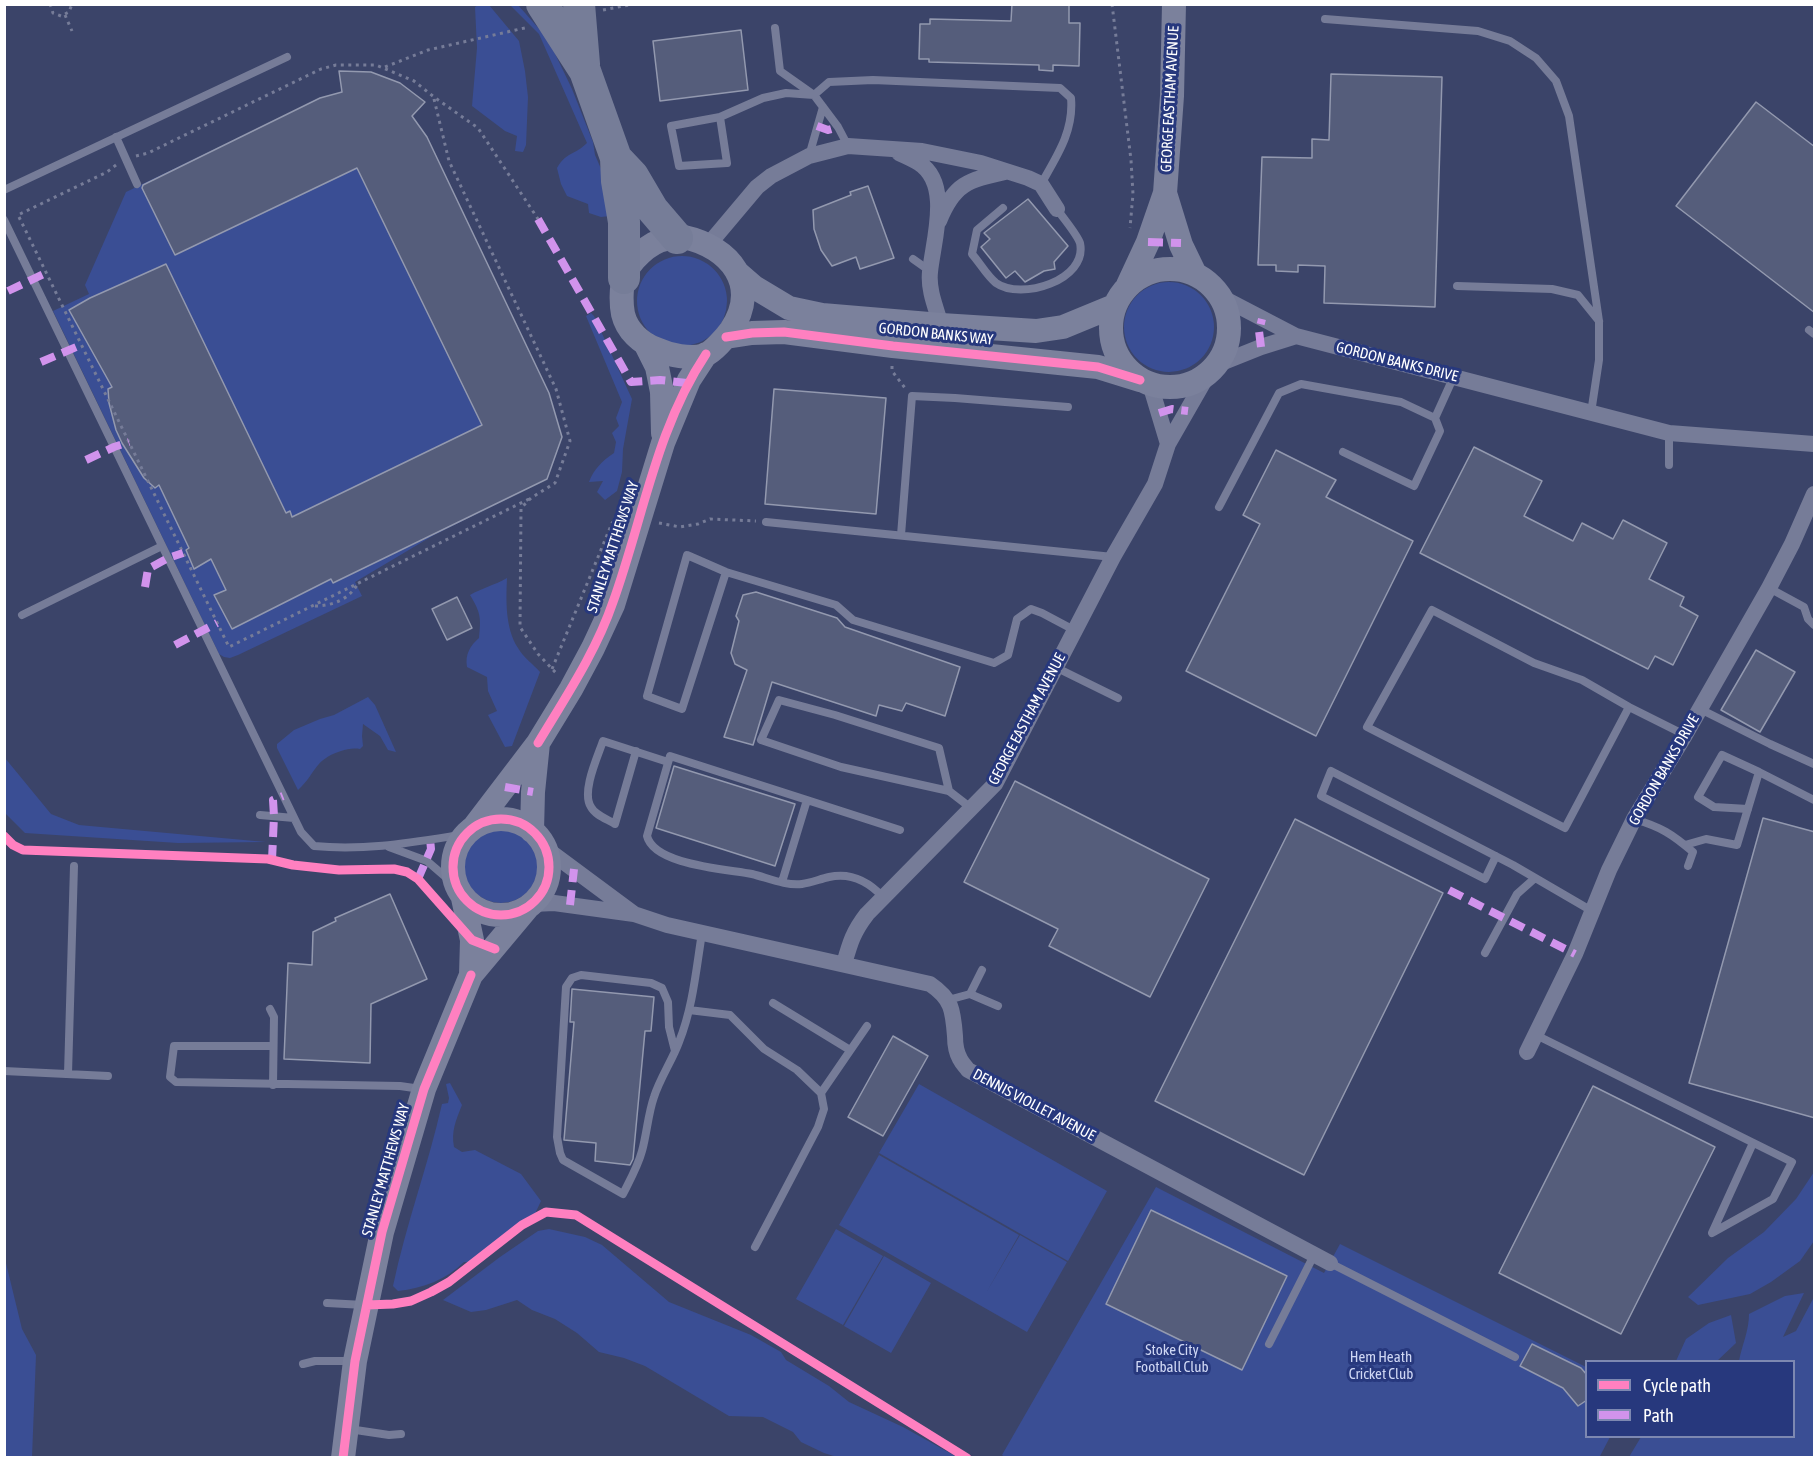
<!DOCTYPE html>
<style>
body{margin:0}
#map{position:relative;width:1819px;height:1462px;overflow:hidden;background:#3b4469;font-family:"Asap Condensed",sans-serif}
canvas{display:block}
.frame{position:absolute;inset:0;border:6px solid #fff;pointer-events:none}
.legend{position:absolute;left:1585px;top:1360px;width:210px;height:78px;box-sizing:border-box;background:#27387d;border:2px solid #7d88b1;margin:0;padding:8px 10px;list-style:none;font-size:18px;color:#fff}
.legend li{display:flex;align-items:center;gap:12px;height:30px}
.legend b{width:30px;border:2px solid #7d88b1}
</style>
<div id="map">
<canvas width="1819" height="1462"></canvas>
<div class="frame"></div>
<ul class="legend">
<li><b style="height:8px;background:#ff80c0"></b>Cycle path</li>
<li><b style="height:8px;background:#d193ec"></b>Path</li>
</ul>
</div>
<script>
const context = document.querySelector('canvas').getContext('2d');
context.lineJoin = 'round';
function fill(path, color) { context.fillStyle = color; context.fill(path, 'evenodd'); }
function trace(path, color, width, dash) { context.strokeStyle = color; context.lineWidth = width; context.lineCap = dash ? 'butt' : 'round'; context.setLineDash(dash || []); context.stroke(path); }
function label(font, color, halo, rows, align = 'center') {
  context.font = font + ' "Asap Condensed",sans-serif'; context.lineWidth = 6; context.setLineDash([]); context.textBaseline = 'middle'; context.strokeStyle = halo; context.fillStyle = color; for (const [text, x, y, turn = 0] of rows) {
    context.save(); context.translate(x, y); context.rotate((+turn || 0) * Math.PI / 180); context.textAlign = isNaN(turn) ? turn : align; if (halo) context.strokeText(text, 0, 0); context.fillText(text, 0, 0); context.restore();
  }
}
fill(new Path2D(`
 M478,5H489L519,41L525,71L528,97L526,145L523,152L515,151L517,136L505,131L472,106L477,48L475,7Z
 M510,5H518L548,39L572,89L593,142L595,155L602,171L610,216L601,217L589,213L588,204L567,196L561,184L557,168C566,152 575,155 587,143L539,34Z
 M339,71L371,72L400,83L425,102L412,116L427,137L549,393L562,437L547,479L434,535L355,582L362,596L238,655L230,658L224,657L219,654L53,311L89,294L85,285L126,192L319,99L342,92Z
 M637 301a45 45 0 1 1 90 0a45 45 0 1 1-90 0Z
 M1124 327a45 45 0 1 1 90 0a45 45 0 1 1-90 0Z
 M591,313L594,316L632,399L623,449L622,472L617,491L605,500L597,492L603,481L589,482C594,469 602,461 614,453L616,442L612,433L619,426L616,418L622,402L586,316Z
 M507,578C506,600 505,628 518,648C523,657 533,664 540,672L512,746L505,747L488,715L497,711L488,691L487,677L467,667C465,654 470,646 479,638C481,618 481,613 470,595C482,588 495,585 507,578Z
 M368,697L375,705L396,752L388,750L380,736L363,724L362,736L363,746L360,749C353,748 347,749 341,751C313,760 316,774 298,790L277,748V744L294,730L320,719L334,715Z
 M5,758L51,814L79,825L266,842L178,843L25,833L5,813Z
 M463 865a38 38 0 1 1 76 0a38 38 0 1 1-76 0Z
 M450,1083L462,1105C456,1120 451,1131 454,1147L462,1152L475,1150L521,1174L541,1201L532,1220L504,1235L474,1262H464C446,1280 423,1288 398,1291L393,1286C406,1224 428,1166 442,1104L448,1103L449,1098L446,1084Z
 M919,1084L1107,1191L1068,1261L879,1153Z
 M879,1155L1019,1235L986,1293L1020,1235L1067,1262L1027,1332L839,1225Z
 M1814,1172V1241L1800,1261L1771,1282L1750,1294L1698,1305L1688,1297L1728,1258L1764,1232L1796,1199Z
 M1156,1187L1324,1273L1340,1244L1586,1367V1436L1610,1437L1599,1458H1006L1002,1455Z
 M549,1229L585,1237L602,1245L669,1302L751,1335L781,1352L786,1360L829,1386L849,1402L903,1427L957,1457L840,1458L824,1453L801,1442L793,1432L763,1417L729,1416L645,1366L624,1358L599,1352L577,1333L555,1319L532,1310L517,1300L486,1310L471,1312L443,1300L500,1257L538,1231Z
 M836,1229L883,1256L843,1325L796,1299Z
 M4,1255L22,1329L36,1355L32,1457H5Z
 M884,1256L931,1283L891,1353L844,1326Z
 M1804,1293L1783,1337L1796,1331L1814,1297V1457H1629L1641,1437L1794,1436V1362L1739,1361C1742,1345 1749,1331 1749,1314L1785,1296Z
 M1731,1315L1736,1343L1717,1361H1676L1686,1339L1709,1323Z`), '#3a4e94');
const building = new Path2D(`
 M1012,4H1069V23H1080L1079,66L1053,65V71L1039,70V65L929,62V59H919L920,24H930V19L1011,21Z
 M741,30L748,90L660,101L653,41Z
 M339,71L371,72L400,83L425,102L412,116L427,137L549,393L562,437L547,479L333,583L331,579L232,629L214,595L226,590L211,559L194,569L186,550L189,548L159,485L155,488L144,478L122,443L116,430L109,403L108,389L112,387L69,310L90,298L166,264L286,513L290,511L292,517L482,425L357,168L175,255L142,188L143,185L320,98L342,92Z
 M1331,74L1442,77L1435,307L1324,303L1325,266L1298,265V272L1276,271V265H1258L1262,157L1312,158V139L1329,140Z
 M1756,102L1815,147V313L1676,206Z
 M868,186L894,258L860,269L856,257L832,266L821,250L814,229L813,210L851,195L850,192Z
 M1028,199L1068,246L1054,262L1055,269L1044,271L1025,282L1015,271L1006,278L981,247L990,239L984,233Z
 M774,389L886,398L876,514L765,504Z
 M1474,447L1542,481L1524,516L1573,541L1582,523L1613,539L1623,520L1667,543L1649,579L1684,597L1680,606L1698,616L1673,665L1655,656L1648,669L1420,553Z
 M1276,450L1336,480L1326,497L1413,541L1316,736L1186,671L1260,524L1243,515Z
 M756,592L837,618L845,627L960,667L945,716L906,703L902,711L879,705L876,716L772,682L753,745L724,737L747,670L735,664L731,653L739,621L736,616L743,595Z
 M457,597L472,628L447,640L432,609Z
 M1756,650L1795,672L1760,732L1721,710Z
 M674,766L795,804L775,866L656,828Z
 M1015,781L1209,879L1150,997L1049,946L1058,929L964,882Z
 M1763,818L1815,832V1118L1689,1083Z
 M1295,819L1443,893L1304,1175L1155,1101Z
 M390,894L427,979L371,1004L370,1063L284,1059L288,963L312,965L313,932L336,921L335,918Z
 M572,989L654,997L651,1031H645L633,1159L630,1165L595,1161L596,1143L564,1140L574,1022H570Z
 M893,1036L928,1056L883,1136L848,1117Z
 M1593,1086L1715,1147L1621,1334L1499,1273Z
 M1151,1210L1287,1276L1242,1370L1106,1304Z
 M1532,1344L1581,1368L1587,1375V1400L1578,1406L1563,1388L1520,1366Z`);
fill(building, '#555d7b');
trace(building, '#9399af', 1.5);
trace(new Path2D(`
 M50,4L53,13L61,16L69,12L72,4
 M1112,4L1131,160L1133,194L1130,228
 M603,10L634,4
 M65,15L72,31
 M385,67L428,50L529,27
 M434,99L449,161L556,389L570,441L555,483L531,498L521,508L520,627L538,654L557,674
 M136,156L148,153L321,69L336,65H376L414,81L434,97L478,128L538,219
 M116,165L107,172L18,215L229,647L531,498
 M892,366V371L905,388
 M659,523L680,527L698,524L710,519L756,521
 M315,606C332,606 349,599 357,585
 M552,669L612,523L618,518`), '#767c98', 3, [3, 4.5]);
trace(new Path2D(`
 M1325,19L1478,31L1510,41L1536,58L1556,81L1569,116L1599,321V360L1591,413
 M775,28L780,71L814,95L838,127L848,146
 M720,117L727,163L679,166L671,126L720,117L763,98L786,93L814,95L829,82L873,80L1060,88L1071,98C1074,131 1057,156 1041,184
 M116,137L137,184
 M809,156L823,107
 M4,190L287,57
 M1003,208L977,230L972,254C980,263 987,276 996,283C1021,301 1088,280 1080,243C1077,234 1063,218 1057,209
 M4,220L301,832L314,846C367,851 414,842 466,834
 M913,259L930,271
 M1457,286L1552,289L1578,295L1599,321
 M1809,330L1814,334
 M1669,433V465
 M1343,452L1414,486L1440,431L1435,418
 M1219,507L1279,393L1301,384L1401,402L1435,418L1454,376
 M766,522L1113,557
 M901,535L912,396L955,398L1068,407
 M726,572L682,709L647,696L687,555L726,572L836,605L853,620L994,663L1008,655L1017,619L1031,609L1042,613L1074,630
 M1769,588L1804,607L1808,619L1814,625
 M22,615L162,546
 M1055,667L1118,698
 M1629,707L1565,828L1367,727L1432,610L1534,663L1582,680L1629,707L1685,735
 M1700,709L1770,744L1814,764
 M636,751L615,824C607,819 595,815 591,807C581,792 598,756 603,741L668,762
 M949,791L939,748L835,715L779,700L761,740L841,767L949,791L971,808
 M807,800L900,830
 M1748,809L1714,807L1698,797L1722,755L1759,772
 M260,815L294,818
 M1634,819C1661,827 1672,834 1693,852L1688,866
 M1685,845L1706,839L1737,845L1759,772L1814,800
 M389,847L427,861L456,886
 M1496,856L1485,879L1321,796L1331,771L1513,865L1592,911
 M782,882L807,800L670,756L647,836C654,865 726,869 752,874C768,878 786,886 802,884C811,883 820,879 829,877C851,872 868,881 883,897
 M1485,953L1517,894L1535,878
 M970,994L998,1006
 M948,1000L970,994L982,970
 M773,1003L850,1050
 M270,1009L274,1017L273,1085
 M689,1010L730,1015L764,1049L797,1070L821,1093L824,1109L818,1127L755,1247
 M1536,1035L1792,1162L1773,1199L1712,1233L1753,1143
 M272,1046H174L170,1077L176,1082L400,1086L421,1089
 M675,1051L669,1027L668,1002L662,988L651,983L581,975L572,978L566,987L557,1137L560,1153L563,1160L623,1194C630,1180 638,1166 642,1151C647,1133 648,1114 654,1097C660,1078 672,1061 679,1042C693,1007 696,970 702,933
 M4,1071L108,1076
 M68,1074L74,866
 M821,1093L867,1026
 M1330,1263L1515,1357
 M327,1303L364,1305
 M1269,1344L1314,1255
 M303,1364L315,1361H354
 M349,1429L389,1435L401,1434`), '#767c98', 8);
trace(new Path2D(`
 M899,153C905,156 913,159 919,163C952,184 933,241 930,272C928,290 936,308 941,325
 M939,221C954,183 969,180 1005,172
 M709,244L757,187L771,176L809,156L848,146L922,151L981,163L1028,178L1041,184L1057,209
 M1225,299L1296,336L1669,433L1814,444
 M1221,363L1261,347L1296,336
 M1150,384L1168,444
 M545,848L634,914
 M533,904L554,903L634,914L667,925L930,984C952,999 953,1010 955,1036C955,1043 956,1052 960,1059C962,1063 965,1066 968,1070L1330,1263
 M844,964C850,943 853,932 867,914L995,784L1113,557L1155,484L1168,444L1207,376
 M1527,1052L1575,954L1609,870L1634,819L1685,735L1769,588L1792,544L1814,494`), '#767c98', 16);
trace(new Path2D(`
 M1165,193L1181,245L1195,274
 M684,237C730,247 761,285 731,330C726,337 713,352 705,355C691,360 669,355 656,349C641,343 627,331 623,314C621,304 621,288 624,278C628,261 650,242 666,239C672,238 678,238 684,237Z
 M1111 328a59 59 0 1 1 118 0a59 59 0 1 1-118 0Z
 M739,274L754,287L789,308L822,315L941,325L1036,331L1063,327L1114,306
 M1128,285L1148,242L1165,193L1172,96L1174,4
 M726,337L752,333L784,332L893,346L1098,367L1140,380
 M646,345L657,367L662,392L663,433
 M453 867a48 48 0 1 1 96 0a48 48 0 1 1-96 0Z
 M474,827L538,743L571,689L593,648L613,605L663,443L689,380L706,354
 M532,831L533,792L538,743
 M463,898L472,940L471,975
 M343,1458L355,1361L382,1232L424,1089L471,975L528,907`), '#7b819c', 24);
trace(new Path2D(`
 M542,4L585,71L616,158L617,181L624,222V278
 M579,4L584,64
 M616,158L633,176L653,210L677,238`), '#767d98', 32);
trace(new Path2D(`
 M817,126L828,130L838,127
 M538,219L631,382L660,380L687,383
 M1148,242L1181,243
 M8,291L46,273
 M1261,347L1259,331L1262,319
 M41,362L81,345
 M1159,413L1172,409L1188,411
 M86,460L114,447L129,442
 M145,587L148,569L168,558L183,553
 M175,645L217,623
 M505,787L533,792
 M272,860L274,816L273,800L283,796
 M418,879L431,849L430,839
 M1449,890L1575,954
 M570,905L574,869`), '#d193ec', 8, [15, 8]);
trace(new Path2D(`
 M726,337L752,333L784,332L893,346L1098,367L1140,380
 M538,743C565,698 596,652 613,602C643,519 656,429 706,354
 M453 867a48 48 0 1 1 96 0a48 48 0 1 1-96 0Z
 M4,836L13,845L23,850L268,859L293,865L339,870L394,869L407,872L418,879L472,940L495,949
 M367,1305L393,1304L411,1301L431,1292L449,1282L522,1225L546,1212L576,1215L967,1458
 M343,1458L355,1361L382,1232L424,1089L471,975`), '#ff80c0', 9);
label('15px', '#fff', '#27387d', [
 ["GEORGE EASTHAM AVENUE",1170,99,-87],
 ["GORDON BANKS WAY",936,334,6],
 ["GORDON BANKS DRIVE",1397,362,14],
 ["STANLEY MATTHEWS WAY",613,547,-72],
 ["GEORGE EASTHAM AVENUE",1027,719,-62],
 ["GORDON BANKS DRIVE",1664,770,-60],
 ["DENNIS VIOLLET AVENUE",1034,1105,28],
 ["STANLEY MATTHEWS WAY",386,1170,-74]
]);
label('15px', '#cfd7f4', '#27387d', [
 ["Stoke City",1172,1350],
 ["Football Club",1172,1367],
 ["Hem Heath",1381,1357],
 ["Cricket Club",1381,1374]
]);
</script>
